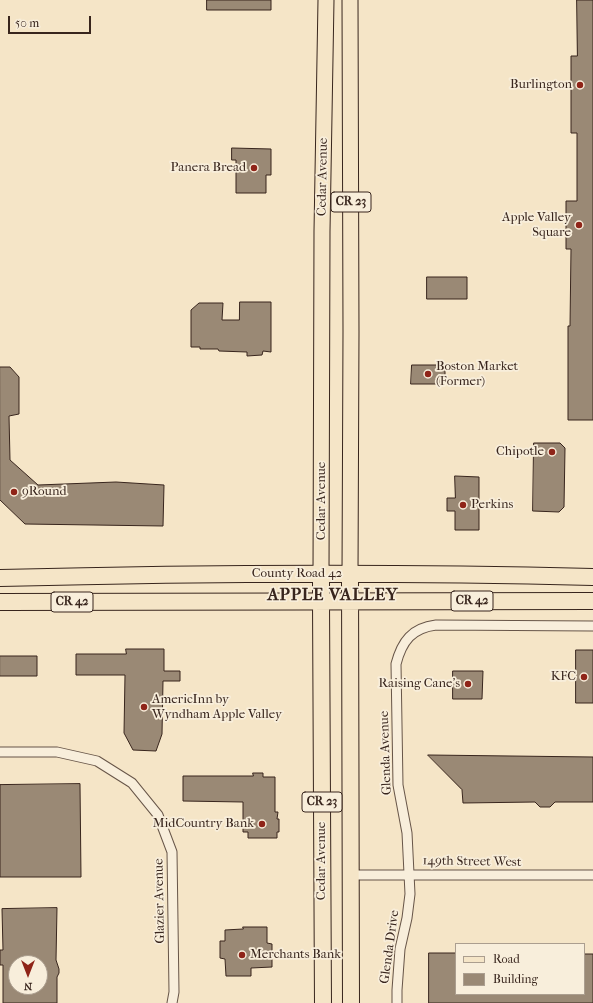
<!DOCTYPE html>
<style>
body{margin:0}
#map{position:relative;width:593px;height:1003px;overflow:hidden;background:#f5e5c7;font-family:"IM FELL French Canon",serif}
canvas{display:block}
.legend{position:absolute;left:455px;top:943px;width:130px;height:52px;box-sizing:border-box;background:#f8eedb;border:1px solid #ab9e8f;margin:0;padding:5px 7px;list-style:none;font-size:12px;color:#38251d}
.legend li{display:flex;align-items:center;gap:8px;height:20px}
.legend b{width:20px;border:1px solid #ab9e8f}
.north{position:absolute;left:8px;top:955px;width:40px;height:40px;box-sizing:border-box;background:#f8eedb;border:1px solid #ab9e8f;border-radius:50%;rotate:180deg;font-size:11px;font-weight:700;line-height:16px;text-align:center;color:#38251d}
.north::after{content:'';display:block;margin:auto;width:14px;height:18px;background:#8f2418;clip-path:polygon(50% 0,100% 100%,50% 72%,0 100%)}
.scale{position:absolute;left:8px;top:16px;width:83px;height:18px;box-sizing:border-box;border:2px solid #38251d;border-top:0;padding-left:5px;font-size:12px;line-height:14px;white-space:nowrap;color:#38251d;-webkit-text-stroke:3px #f8eedb;paint-order:stroke}
</style>
<div id="map">
<canvas width="593" height="1003"></canvas>
<ul class="legend">
<li><b style="height:5px;background:#f5e5c7"></b>Road</li>
<li><b style="height:11px;background:#9a8975"></b>Building</li>
</ul>
<div class="north">N</div>
<div class="scale">50 m</div>
</div>
<script>
const c = document.querySelector('canvas').getContext('2d');
c.lineJoin = 'round';
function fill(path, color) {
  c.fillStyle = color;
  c.fill(path, 'evenodd');
}
function trace(path, color, width, dash) {
  c.strokeStyle = color;
  c.lineWidth = width;
  c.lineCap = dash ? 'butt' : 'round';
  c.setLineDash(dash || []);
  c.stroke(path);
}
function drawText(font, color, halo, rows, align = 'center') {
  c.font = font + ' "IM FELL French Canon",serif';
  c.lineWidth = 3.5;
  c.setLineDash([]);
  c.textBaseline = 'middle';
  c.strokeStyle = halo;
  c.fillStyle = color;
  for (const [text, x, y, turn = 0] of rows) {
    c.save();
    c.translate(x, y);
    c.rotate((+turn || 0) * Math.PI / 180);
    c.textAlign = isNaN(turn) ? turn : align;
    if (halo) c.strokeText(text, 0, 0);
    c.fillText(text, 0, 0);
    c.restore();
  }
}
const building = new Path2D(`
 M207 0H271V10H207Z
 M577 0H593V420H568V326H570L571 249H566V201H577V133H571V56H577Z
 M232 148 271 149V175H266V193H236V160H232Z
 M427 277H467V299H427Z
 M240 302H271V352L263 351 262 355 247 356V352L219 351 218 349H200V347H191V310L199 303H223L222 320H239Z
 M412 365H445V384H411Z
 M0 367H10L19 377V414L9 416 10 460 38 485 116 482 164 485 163 526 25 524 0 500Z
 M534 443H560L565 448 564 507 559 512 533 511Z
 M455 476 479 477V530H455V511H447V498H455Z
 M126 649H164V671H180V681H163L162 734 156 751 133 750 124 733 125 675H76V654H126Z
 M576 650H593V703H576Z
 M0 656H37V676H0Z
 M453 671H483L482 699H453Z
 M428 755 593 757V802H555L550 807H540L535 802 463 803 462 790Z
 M253 773H263V777H275V812H278L277 819H279V832H277V838H248V832H243V802L183 801V776H253Z
 M80 784 81 877H0V785Z
 M57 908 56 960 59 969V973L57 977V1003H3V965H0V950H3L2 909ZM16 963H40V987H16Z
 M243 927H267V943L272 944V967L251 968V976H226L225 959 220 958V941H225V930L243 929Z
 M429 953H456V994H584V954H593V1003H429Z`);
const minor = new Path2D(`
 M0 752H57L97 761 132 783 158 815 172 852 174 992 172 1003
 M351 875H593
 M397 1003V990L400 949 407 918 410 894 407 833 398 785 396 664C402 641 412 628 436 625L593 626`);
const primary = new Path2D(`
 M350 0 351 331 350 574
 M321 574 322 231 326 0`);
const trunk = new Path2D(`
 M321 574V601L323 1003
 M350 574 351 1003
 M0 578C198 573 395 572 593 577
 M0 602 593 601`);
const markers = [
 [580,85,4,"#8f2418"],
 [254,168,4,"#8f2418"],
 [579,225,4,"#8f2418"],
 [428,374,4,"#8f2418"],
 [552,452,4,"#8f2418"],
 [14,492,4,"#8f2418"],
 [463,505,4,"#8f2418"],
 [584,677,4,"#8f2418"],
 [468,684,4,"#8f2418"],
 [144,707,4,"#8f2418"],
 [262,824,4,"#8f2418"],
 [242,955,4,"#8f2418"]
];
const shields = [
 [351,202,40],
 [472,601,42],
 [72,602,42],
 [322,802,40]
];
const shieldNames = [
 ["CR 23",351,202],
 ["CR 42",472,601],
 ["CR 42",72,602],
 ["CR 23",322,802]
];
const poiNames = [
 ["Burlington",572,85],
 ["Panera Bread",246,168],
 ["Apple Valley",571,218],
 ["Square",571,233],
 ["Boston Market",436,367,"left"],
 ["(Former)",436,382,"left"],
 ["Chipotle",544,452],
 ["9Round",22,492,"left"],
 ["Perkins",471,505,"left"],
 ["KFC",576,677],
 ["Raising Cane's",460,684],
 ["AmericInn by",152,700,"left"],
 ["Wyndham Apple Valley",152,715,"left"],
 ["MidCountry Bank",254,824],
 ["Merchants Bank",250,955,"left"]
];
const streetNames = [
 ["Cedar Avenue",323,177,-89],
 ["Cedar Avenue",322,501,-90],
 ["County Road 42",297,574],
 ["Glenda Avenue",386,753,-92],
 ["Cedar Avenue",322,861,-90],
 ["149th Street West",472,862,1],
 ["Glazier Avenue",160,901,-91],
 ["Glenda Drive",390,947,-82]
];
const districtNames = [
 ["APPLE VALLEY",333,596]
];
fill(building, '#9a8975');
trace(building, '#38251d', 1);
trace(minor, '#675548', 11);
trace(primary, '#38251d', 17);
trace(trunk, '#38251d', 18);
trace(minor, '#f8eedb', 9);
trace(primary, '#f5e5c7', 15);
trace(trunk, '#f5e5c7', 16);
for (const [x, y, r, color] of markers) {
  const dot = new Path2D();
  dot.arc(x, y, r, 0, 2 * Math.PI);
  c.fillStyle = color;
  c.fill(dot);
  trace(dot, '#f8eedb', 1.5);
}
for (const [x, y, w] of shields) {
  const box = new Path2D();
  box.roundRect(x - w / 2, y - 10, w, 20, 3);
  c.fillStyle = '#f8eedb';
  c.fill(box);
  trace(box, '#38251d', 1);
}
drawText('bold 12px', '#38251d', null, shieldNames);
drawText('13px', '#38251d', '#f8eedb', poiNames, 'right');
drawText('13px', '#38251d', '#f8eedb', streetNames);
c.letterSpacing = '1px';
drawText('bold 17px', '#38251d', '#f8eedb', districtNames);
c.letterSpacing = '0px';
</script>
